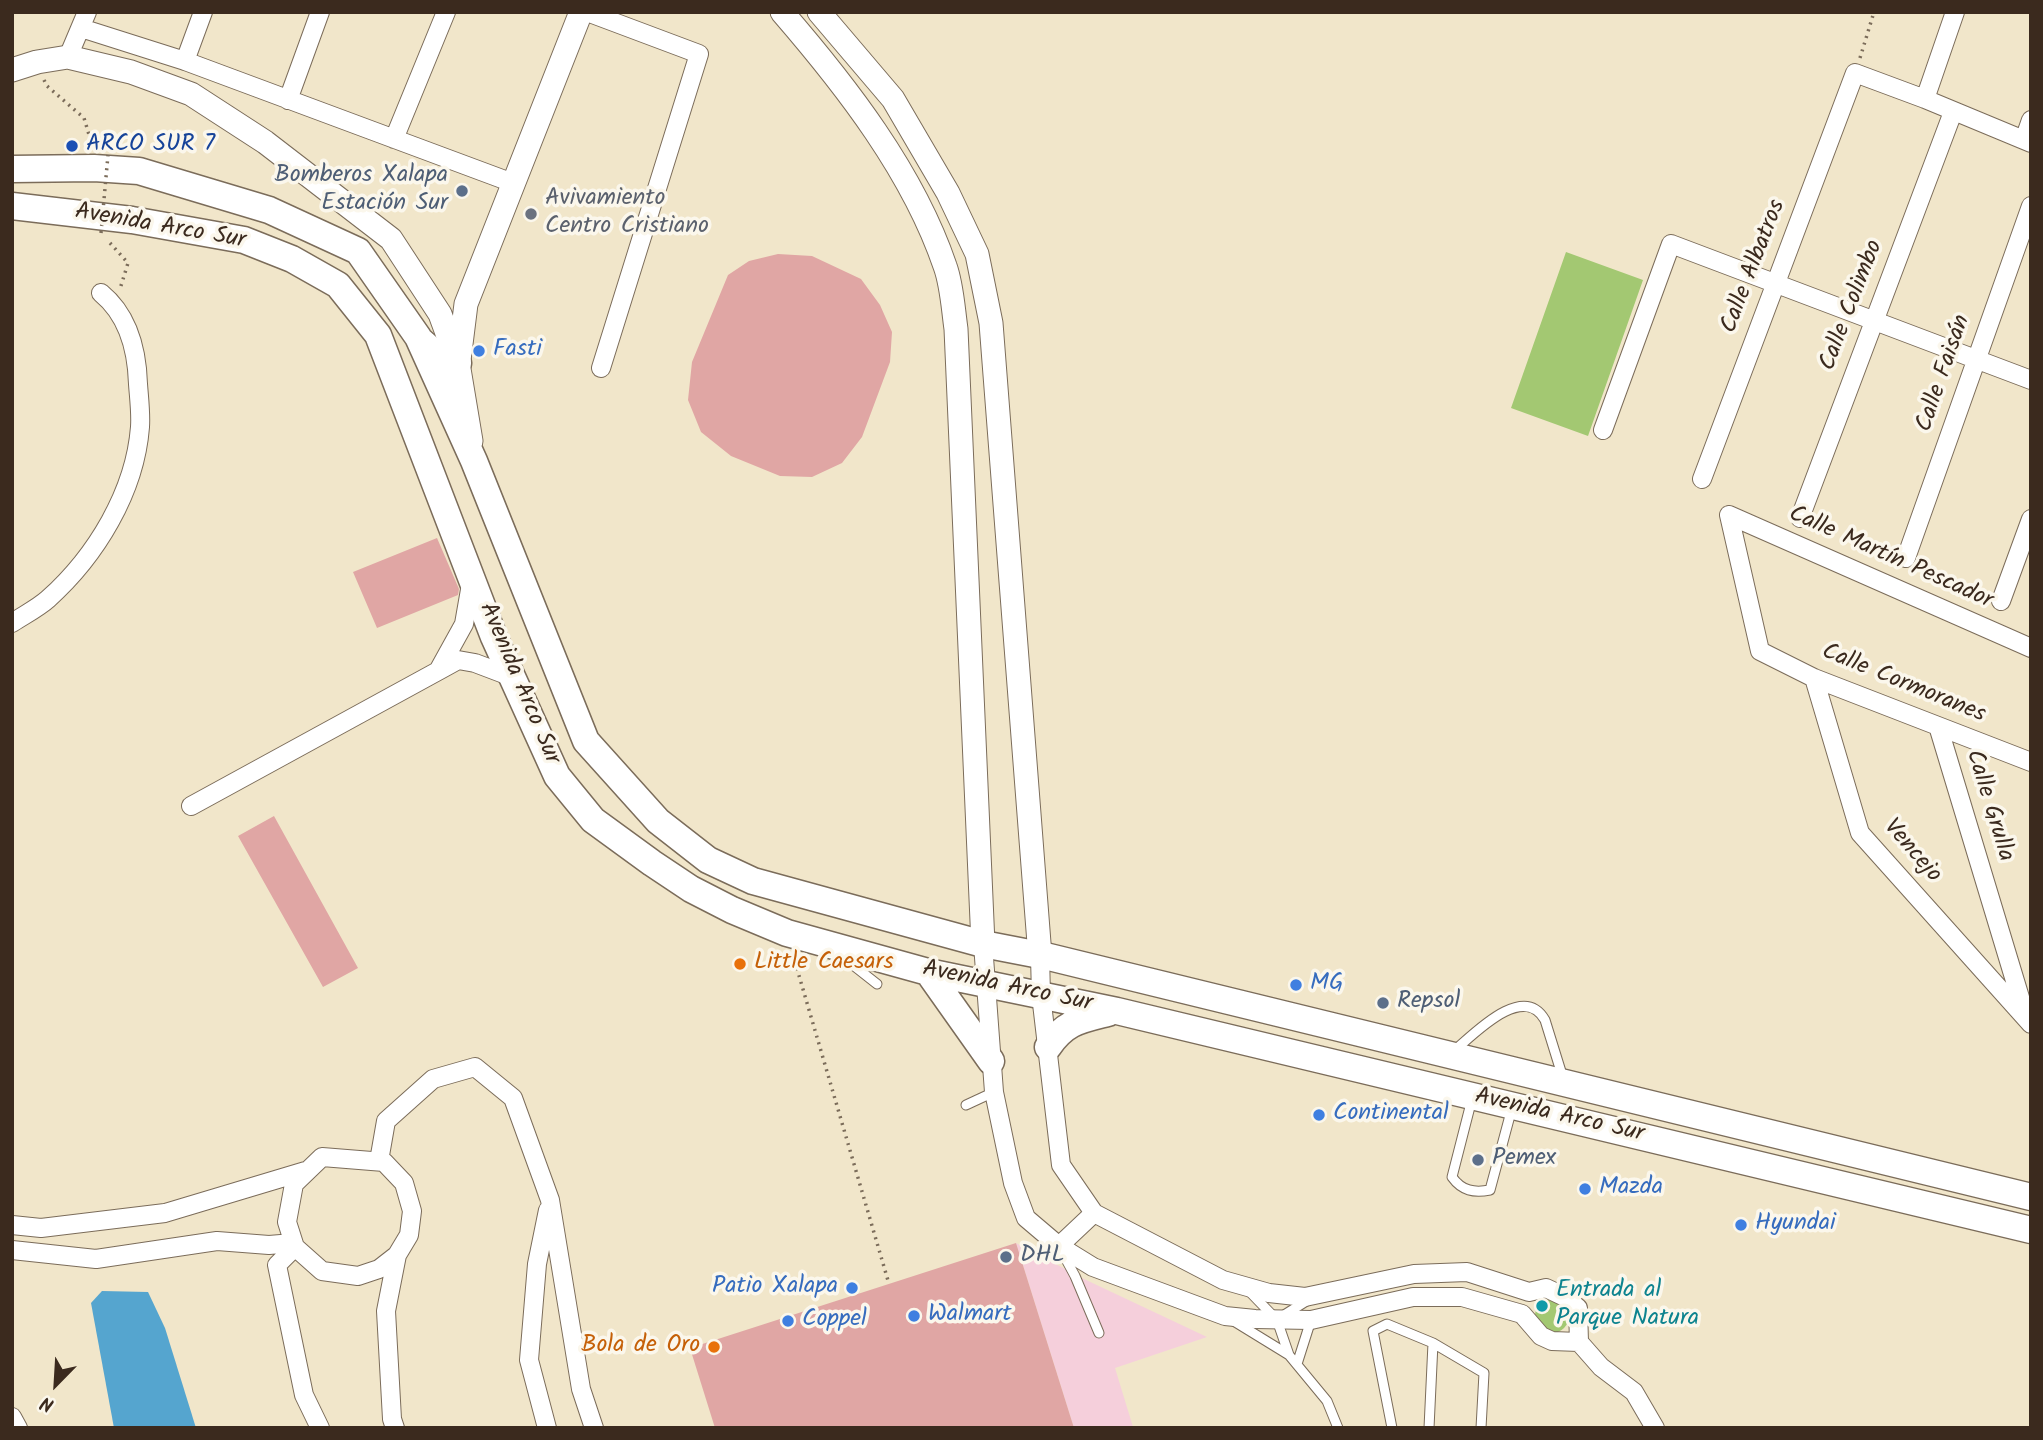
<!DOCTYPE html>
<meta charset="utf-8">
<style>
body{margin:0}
#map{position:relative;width:2043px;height:1440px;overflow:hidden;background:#f1e6ca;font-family:Kalam,sans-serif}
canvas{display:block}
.frame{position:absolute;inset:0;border:14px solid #3b2a1e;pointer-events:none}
.north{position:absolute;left:21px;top:1349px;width:70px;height:70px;-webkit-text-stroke:5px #fbf7ec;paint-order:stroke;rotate:204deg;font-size:19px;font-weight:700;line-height:28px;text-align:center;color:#3b2a1e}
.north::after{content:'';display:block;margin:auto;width:24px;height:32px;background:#3b2a1e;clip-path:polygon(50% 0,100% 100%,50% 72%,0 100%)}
</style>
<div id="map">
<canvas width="2043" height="1440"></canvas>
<div class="frame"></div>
<div class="north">N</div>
</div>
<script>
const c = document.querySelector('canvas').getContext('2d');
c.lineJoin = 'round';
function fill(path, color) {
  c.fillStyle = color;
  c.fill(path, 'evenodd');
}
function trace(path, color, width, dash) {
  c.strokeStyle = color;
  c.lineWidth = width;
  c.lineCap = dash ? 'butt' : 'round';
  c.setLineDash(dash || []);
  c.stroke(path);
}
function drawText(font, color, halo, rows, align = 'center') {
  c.font = font + ' Kalam,sans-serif';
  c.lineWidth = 7;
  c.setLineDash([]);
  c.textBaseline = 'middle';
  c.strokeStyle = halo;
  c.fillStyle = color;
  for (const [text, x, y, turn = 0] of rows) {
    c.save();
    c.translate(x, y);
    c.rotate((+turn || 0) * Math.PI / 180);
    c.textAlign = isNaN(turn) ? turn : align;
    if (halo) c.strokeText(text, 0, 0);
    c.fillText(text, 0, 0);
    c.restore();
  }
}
const built = new Path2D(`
 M1016 1243 1084 1279 1207 1337 1115 1368 1133 1427 1074 1428Z`);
const green = new Path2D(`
 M1566 252 1643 280 1588 436 1511 408Z
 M1535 1316a17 17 0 1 1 34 0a17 17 0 1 1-34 0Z`);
const water = new Path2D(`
 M102 1291 148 1292 165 1328 196 1428H114L91 1303Z`);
const building = new Path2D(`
 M778 254 812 256 861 279 880 305 892 332 890 362 862 437 842 463 812 477 780 476 731 456 701 432 688 400 692 362 728 275 749 261Z
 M437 538 459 589 458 595 377 628 353 572Z
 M274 816 358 968 323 987 238 836Z
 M1016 1243 1074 1428H715L690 1348Z`);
const path = new Path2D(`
 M1860 58 1874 12
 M44 80 47 86 84 118 93 148
 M110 243 128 263 120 289
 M793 955 889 1284`);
const service = new Path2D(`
 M844 958 877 984
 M1454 1051C1474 1034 1523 982 1545 1020L1563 1078
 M1472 1099 1452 1177C1462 1191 1474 1193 1490 1190L1512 1108
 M966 1105 994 1092
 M1062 1252 1075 1276 1099 1333
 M1249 1291 1277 1320 1289 1355 1327 1401 1338 1428
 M1281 1317 1308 1300
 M1232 1320 1289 1355
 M1297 1364 1311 1320
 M1392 1428 1373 1331 1387 1324 1433 1343 1484 1373 1481 1428
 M1429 1428 1433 1343`);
const minor = new Path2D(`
 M587 12 699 54 601 368
 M81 28 185 61 513 183
 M68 57 87 12
 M185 61 203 12
 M1925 99 1955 12
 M288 100 320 12
 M394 139 446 12
 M2024 140 2031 120
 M1603 430 1671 244 2031 380
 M1702 479 1855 73 1925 99 2031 143
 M1729 515 1760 651 1814 678 2031 762
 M1729 515 2031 648
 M1800 518 1953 112
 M1906 558 2031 206
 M471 584 464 624 438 671 458 660 475 663 512 677
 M2001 601 2031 519
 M12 623C24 615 38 608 48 599 96 556 135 492 140 427 141 413 139 398 138 384 137 350 129 316 101 293
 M1814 678 1860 833 2031 1024
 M1938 726 2025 1014
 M191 806 438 671
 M983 944 994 1092 1013 1183 1026 1218 1059 1246 1093 1267 1225 1316 1255 1319 1311 1320 1413 1297H1462L1522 1314 1541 1336 1552 1341 1579 1342
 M1040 956 1041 995 1061 1165 1094 1213 1223 1280 1269 1293 1305 1297 1414 1274 1467 1272 1529 1292 1546 1288 1565 1297 1578 1308 1579 1342
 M379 1161 386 1121 433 1079 475 1067 513 1098 550 1200 581 1389 594 1428
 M12 1225 41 1228 165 1213 305 1171
 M1059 1246 1094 1213
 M295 1247 277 1265 304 1395 320 1428
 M12 1250 96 1259 217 1241 269 1245 293 1243
 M1579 1342 1601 1367 1634 1392 1655 1428
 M12 1417 18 1428
 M395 1428 392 1419 386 1311 397 1255 409 1235 412 1211 404 1183 384 1162 322 1157 294 1184 287 1222 295 1247 322 1271 358 1276 379 1269 397 1255
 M547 1428 529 1360 537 1264 548 1210`);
const tertiary = new Path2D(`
 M782 12C846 86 913 172 945 266 952 285 953 308 956 329L983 944
 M819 12 893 99 948 193 977 254 991 323 1040 956
 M12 70 37 62 68 57 131 72 191 94 265 142 391 239 440 314 458 363 471 441
 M459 360 466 304 581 12`);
const secondary = new Path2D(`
 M12 169 94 168 139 171 269 210 358 251 418 337 474 461 586 741 658 821 708 860 753 881 983 944 1045 956 2031 1197
 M12 206 132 220 244 240 292 259 338 285 378 335 494 637 557 776 593 820 652 863 691 889 732 910 787 933 928 972 1117 1011 2031 1230
 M421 341 440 358 458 363
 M928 972 991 1061
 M1048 1047C1065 1022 1080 1020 1108 1013`);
const pathBridge = new Path2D(`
 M101 233 108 155`);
const markers = [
 [72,146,7,"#1a4fb4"],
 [462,191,7,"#5c6f8a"],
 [531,214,7,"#6b7280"],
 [479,351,7,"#3f7fe0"],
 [740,964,7,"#e8710a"],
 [1296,985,7,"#3f7fe0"],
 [1383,1003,7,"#5c6f8a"],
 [1319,1115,7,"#3f7fe0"],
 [1478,1160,7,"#5c6f8a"],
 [1585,1189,7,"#3f7fe0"],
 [1741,1225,7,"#3f7fe0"],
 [1006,1257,7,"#5c6f8a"],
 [852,1288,7,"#3f7fe0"],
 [1542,1306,7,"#0f9aa8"],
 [914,1316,7,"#3f7fe0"],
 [788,1321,7,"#3f7fe0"],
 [714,1347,7,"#e8710a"]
];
const transitNames = [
 ["ARCO SUR 7",86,146]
];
const serviceNames = [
 ["Bomberos Xalapa",448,177,"right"],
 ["Estación Sur",448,205,"right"],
 ["Repsol",1397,1003],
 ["Pemex",1492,1160],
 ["DHL",1020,1257]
];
const worshipNames = [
 ["Avivamiento",545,200],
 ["Centro Cristiano",545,228]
];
const streetNames = [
 ["Avenida Arco Sur",160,228,10],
 ["Calle Albatros",1755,267,-69],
 ["Calle Colimbo",1853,306,-69],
 ["Calle Faisán",1945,374,-71],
 ["Calle Martín Pescador",1890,559,24],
 ["Avenida Arco Sur",518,684,67],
 ["Calle Cormoranes",1903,685,22],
 ["Calle Grulla",1988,806,73],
 ["Vencejo",1911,852,49],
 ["Avenida Arco Sur",1007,988,12],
 ["Avenida Arco Sur",1559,1117,13]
];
const shopNames = [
 ["Fasti",493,351],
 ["MG",1310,985],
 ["Continental",1333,1115],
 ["Mazda",1599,1189],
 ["Hyundai",1755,1225],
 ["Patio Xalapa",838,1288,"right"],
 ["Walmart",928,1316],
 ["Coppel",802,1321]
];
const foodNames = [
 ["Little Caesars",754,964],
 ["Bola de Oro",700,1347,"right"]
];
const cultureNames = [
 ["Entrada al",1556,1292],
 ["Parque Natura",1556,1320]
];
fill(built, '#f5cfdb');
fill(green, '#a3c872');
fill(water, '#55a5cf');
fill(building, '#e0a6a4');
trace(service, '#7b6c5a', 11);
trace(minor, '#7b6c5a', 20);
trace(tertiary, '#7b6c5a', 25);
trace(secondary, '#7b6c5a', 29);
trace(path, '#7b6c5a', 3.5, [2, 5]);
trace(service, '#fff', 9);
trace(minor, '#fff', 18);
trace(tertiary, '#fff', 23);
trace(secondary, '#fff', 26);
trace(pathBridge, '#7b6c5a', 3.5, [2, 5]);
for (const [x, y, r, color] of markers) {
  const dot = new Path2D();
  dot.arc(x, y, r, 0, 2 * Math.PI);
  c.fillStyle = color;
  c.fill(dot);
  trace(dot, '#fbf7ec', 2.5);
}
drawText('24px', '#164399', '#fbf7ec', transitNames, 'left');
drawText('24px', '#4e5e75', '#fbf7ec', serviceNames, 'left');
drawText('24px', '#5b616d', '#fbf7ec', worshipNames, 'left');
drawText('24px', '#3b2a1e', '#fbf7ec', streetNames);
drawText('24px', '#366cbe', '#fbf7ec', shopNames, 'left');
drawText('24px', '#c56008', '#fbf7ec', foodNames, 'left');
drawText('24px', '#0d838f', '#fbf7ec', cultureNames, 'left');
</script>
